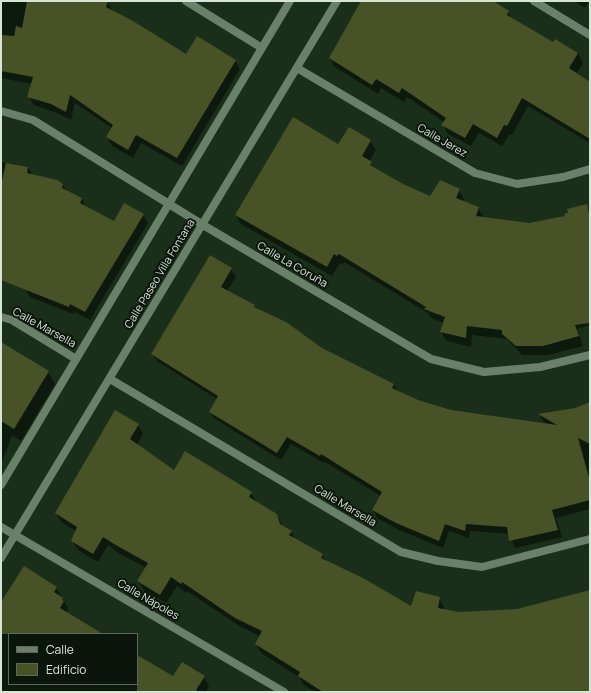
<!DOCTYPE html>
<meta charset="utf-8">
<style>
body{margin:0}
#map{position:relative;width:591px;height:693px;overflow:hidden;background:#1a2f1a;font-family:Manrope,sans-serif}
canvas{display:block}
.frame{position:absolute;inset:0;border:2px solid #d7e5d7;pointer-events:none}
.legend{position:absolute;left:8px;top:633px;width:130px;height:52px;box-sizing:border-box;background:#0b150b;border:1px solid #5d685d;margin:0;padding:5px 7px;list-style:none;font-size:12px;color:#d7e5d7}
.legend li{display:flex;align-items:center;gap:8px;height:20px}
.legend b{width:20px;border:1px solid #5d685d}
</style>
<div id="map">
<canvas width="591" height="693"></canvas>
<div class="frame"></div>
<ul class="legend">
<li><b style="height:5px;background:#688168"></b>Calle</li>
<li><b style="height:11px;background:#475327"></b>Edificio</li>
</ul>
</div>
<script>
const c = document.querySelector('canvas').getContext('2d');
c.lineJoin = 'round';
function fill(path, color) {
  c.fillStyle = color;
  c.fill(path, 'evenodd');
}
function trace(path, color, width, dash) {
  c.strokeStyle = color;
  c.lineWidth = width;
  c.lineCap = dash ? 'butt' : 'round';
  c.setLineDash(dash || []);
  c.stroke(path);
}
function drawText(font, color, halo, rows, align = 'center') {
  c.font = font + ' Manrope,sans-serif';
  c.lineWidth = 4;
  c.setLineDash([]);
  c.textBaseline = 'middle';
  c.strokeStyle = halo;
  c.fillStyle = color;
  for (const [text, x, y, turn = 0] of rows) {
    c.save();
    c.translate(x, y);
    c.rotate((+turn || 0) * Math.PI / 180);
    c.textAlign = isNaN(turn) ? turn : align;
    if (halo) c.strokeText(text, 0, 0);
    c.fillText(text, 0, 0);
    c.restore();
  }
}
const shadow = new Path2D(`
 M1 1 107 2 113 11 186 55 235 60 240 69 182 166 141 143 133 158 112 146 107 137 112 128 75 103 71 120 57 113 34 105 29 97 32 84 1 78Z
 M364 1H490L508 12 513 20 554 44 578 53 583 63 576 74 590 83V143L528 106 512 135 510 134 502 146 479 133 471 146 448 134 443 125 444 122 407 97 404 102 381 88 378 94 335 67 330 58Z
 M574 1H589L585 8Z
 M370 141 376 150 369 162 374 168 403 185 430 197 459 190 464 199 463 202 478 208 484 218 529 224 566 217 587 206 590 210V325L577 329 583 346 548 355H522L507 339 472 335 471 347 447 341 441 332 444 323 431 318 428 313 344 262 343 265 340 263 332 276 241 224 236 215 339 145Z
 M1 162 28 167 33 176 63 185 67 192 82 199 86 207 114 222 143 215 148 223 90 320 75 312 73 314 30 297 25 289 1 277Z
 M231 269 236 277 227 291 254 306 256 309 322 349 394 385 398 391 417 401 451 411 549 425 544 422 540 415 590 405V509L556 518 562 537 515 548 509 534 470 531 469 538 449 531 443 548 401 531 377 518 373 510 381 496 325 462 324 463 291 444 281 460 215 419 210 412 217 399 157 361 152 354Z
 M1 345 48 372 55 384 21 441 12 435 1 465Z
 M138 425 143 434 137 445 174 472 185 453 251 493 257 503 277 514 283 527 291 532 295 539 322 555 326 562 412 608 439 598 444 607V610L459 613 517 610 590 590V692H315L304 685 299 677 261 653 256 644 260 636 241 627 187 591 186 593 177 586 166 603 144 590 138 581 147 568 120 554 108 545 98 562 78 550 72 541 76 531 62 523 56 513Z
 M56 588 68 608 67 614 101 634H9V684H137V660L172 681 204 677 209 686 206 692H1V604Z`);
const building = new Path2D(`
 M27 1H108L106 7 133 21 186 54 197 36 236 60 177 158 136 135 128 150 106 137 113 125 70 95 66 112 51 104 27 97 33 77 1 71V35L14 36 16 26 22 28Z
 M361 1H493L509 11 507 15 553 42 555 39 578 53 569 68 590 82V139L522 98 507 126 504 125 497 138 473 124 465 138 441 125 446 118 402 88 399 93 376 79 372 85 329 58Z
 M293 117 338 144 349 127 371 140 362 156 372 162 370 165 403 184 430 196 440 180 460 189 456 198 479 207 476 216 529 223 565 216 564 214 568 213 567 209 587 204 590 218V323L575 325 579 336 543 346H516L502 334V330L467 326 466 338 440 332 445 317 424 309 426 307 339 254 337 256 334 254 327 267 235 215Z
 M6 163 28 167 27 173 57 180 63 184 62 188 82 198 80 203 114 221 124 203 144 214 85 312 70 304 69 307 1 280V185Z
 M210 255 232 268 221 287 255 305 254 307 286 322 322 348 394 384 392 388 418 400 451 410 557 425 538 414 575 408 590 402V444L578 438 590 481V500L552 510 558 530 509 541 507 527 466 524 465 531 445 524 439 541 396 523 372 510 382 492 321 454 320 456 287 437 277 453 209 412 218 396 151 354Z
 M1 342 49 371 14 429 1 421Z
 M115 410 139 424 130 439 174 470 185 451 252 492 249 497 277 514 280 524 292 531 289 535 323 554 321 558 363 578 411 606 416 591 440 597 438 608 459 612 517 609 590 590V692H323L298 676 300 672 255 644 262 631 235 618 182 582 181 584 171 577 160 595 137 581 148 563 114 544 103 537 93 554 71 541 77 527 55 513Z
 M24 566 57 587 54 592 63 598 62 600 64 601 60 608 103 634H1V602Z
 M137 655 173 676 182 662 205 676 196 690 199 692H137Z`);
const minor = new Path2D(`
 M186 1 262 48
 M534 1 590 35
 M297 68 475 173 517 184 563 177 590 169
 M1 317 12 320 76 359
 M110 379 401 552 438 561 482 567 590 539
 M1 527 284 692`);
const tertiary = new Path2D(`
 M1 111 33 120 203 225 431 359 484 372 540 367 590 355
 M1 485 290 1
 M1 558 337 1`);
const streetNames = [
 ["Calle Jerez",442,141,30],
 ["Calle La Coruña",292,265,30],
 ["Calle Paseo Villa Fontana",160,274,-59],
 ["Calle Marsella",44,328,29],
 ["Calle Marsella",345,506,31],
 ["Calle Nápoles",148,600,30]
];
fill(shadow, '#0007');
fill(building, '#475327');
trace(minor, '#688168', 8);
trace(tertiary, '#688168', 8);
drawText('11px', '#d7e5d7', '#0b150b', streetNames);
</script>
